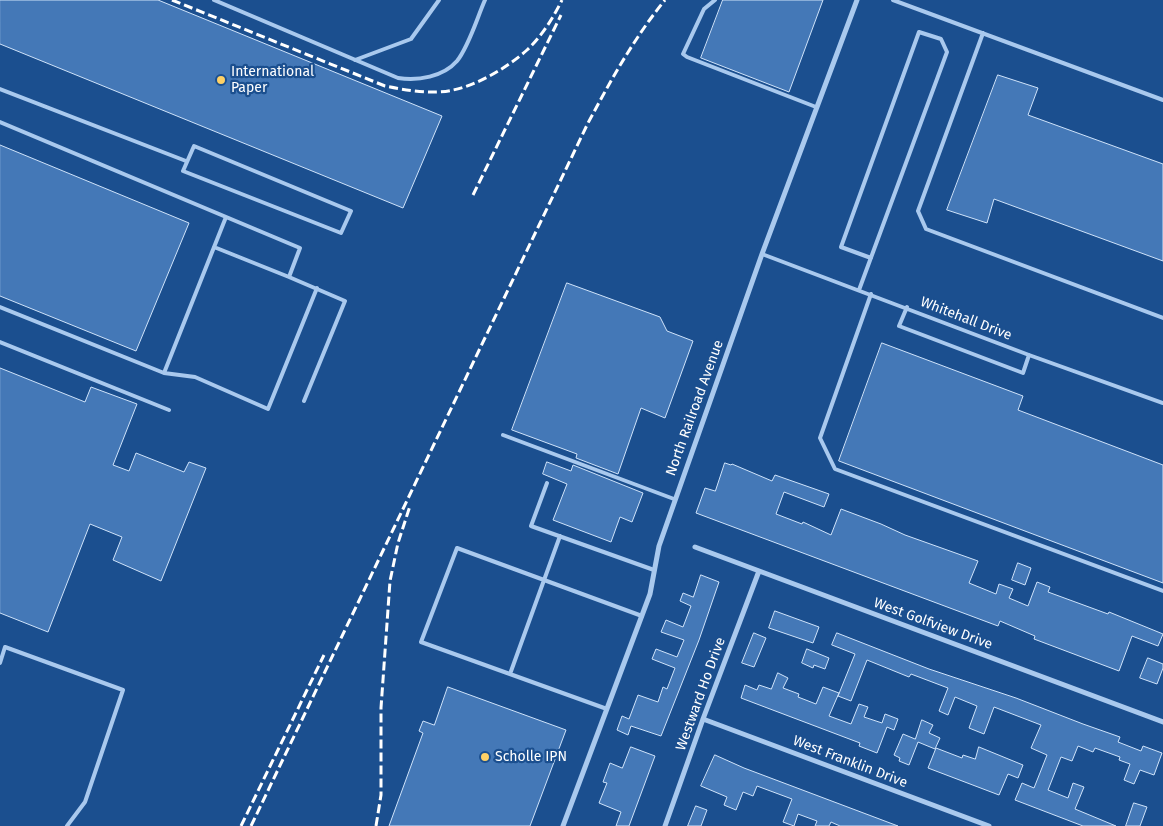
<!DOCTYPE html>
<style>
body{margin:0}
canvas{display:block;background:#1b4f8f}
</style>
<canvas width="1163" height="826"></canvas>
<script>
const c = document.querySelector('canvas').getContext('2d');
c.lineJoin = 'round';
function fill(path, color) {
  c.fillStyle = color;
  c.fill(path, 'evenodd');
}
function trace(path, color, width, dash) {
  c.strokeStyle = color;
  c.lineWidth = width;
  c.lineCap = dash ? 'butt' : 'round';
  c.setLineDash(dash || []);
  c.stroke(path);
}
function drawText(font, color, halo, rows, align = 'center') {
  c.font = font + ' "Fira Sans",sans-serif';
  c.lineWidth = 4.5;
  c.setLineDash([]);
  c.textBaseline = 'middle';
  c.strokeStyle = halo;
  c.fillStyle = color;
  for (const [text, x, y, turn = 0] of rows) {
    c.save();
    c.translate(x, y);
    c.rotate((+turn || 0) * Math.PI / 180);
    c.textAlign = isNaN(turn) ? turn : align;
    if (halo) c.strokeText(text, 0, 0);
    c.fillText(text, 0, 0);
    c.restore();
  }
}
const building = new Path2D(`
 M0 0H158L442 116 403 208 0 44Z
 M723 0H823L789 92 701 58Z
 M998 75 1038 88 1028 115 1163 164V261L994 199 987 223 947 210Z
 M0 145 189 223 136 351 0 296Z
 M567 283 660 317 667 331 693 341 665 418 641 408 618 474 576 458 577 454 512 430Z
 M882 343 1023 396 1018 410 1163 465V583L839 461Z
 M0 368 85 402 91 387 137 404 113 465 129 471 136 453 184 472 189 462 206 468 161 581 113 560 122 537 90 524 48 632 0 613Z
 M547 462 571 471 573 465 643 493 632 522 620 517 611 542 553 520 567 484 543 474Z
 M725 463 731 465 732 464 772 481 775 475 829 494 824 507 784 492 776 514 802 524 803 522 831 535 841 509 881 524 905 535 978 561 969 583 996 594 999 584 1013 589 1009 598 1028 606 1037 582 1050 587 1048 592 1108 614 1109 612 1163 634 1158 646 1132 636 1119 671 1034 639 1035 636 1000 621 998 626 696 513 705 488 715 491Z
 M1018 563 1031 568 1025 585 1012 580Z
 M701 575 719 582 699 640 661 736 631 726 628 735 617 730 622 716 629 719 638 695 658 702 663 687 667 689 675 668 652 659 656 649 677 657 684 640 661 632 666 620 683 627 691 606 680 601 683 593 693 597Z
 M775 611 819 627 813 643 769 628Z
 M754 633 766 638 754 667 742 663Z
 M837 633 929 669 1016 698 1083 724 1120 737 1118 742 1141 751 1143 746 1162 753 1154 775 1140 770 1134 784 1124 780 1130 764 1119 760 1120 757 1095 748 1093 752 1078 746 1072 761 1061 757 1048 790 1068 798 1073 783 1084 787 1075 809 1116 826H1083L1015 800 1022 783 1034 788 1047 755 1031 748 1041 725 994 707 984 734 969 728 977 706 955 697 948 715 939 711 948 688 911 674 909 677 867 660 851 701 838 696 855 654 832 645Z
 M807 649 829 658 825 669 814 665 813 668 802 663Z
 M1148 658 1163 664V668L1157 684 1140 678Z
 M778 673 788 678 783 688 799 694 798 697 816 704 823 687 839 693 829 716 851 724 859 704 868 707 864 717 882 723 885 714 898 719 894 730 887 727 877 753 859 746 860 743 741 698 745 685 757 690 759 685 771 689Z
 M448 687 566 730 530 826H389L423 733 419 731 423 721 434 725Z
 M922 720 933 725 929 733 940 738 935 749 918 742 909 765 899 761 900 758 894 755 903 734 915 739Z
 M631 747 655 756 629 826H616L621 812 599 803 607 783 603 782 610 763 622 768Z
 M979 747 1023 765 1018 778 1008 774 999 795 928 768 936 748 962 758 963 755 975 759Z
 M715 755 744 768 898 826H840L831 822 829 826H815L817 821 798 814 794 826 783 822 792 799 757 786 753 796 743 792 736 810 724 805 727 797 701 786Z
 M1134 803 1147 807 1140 826H1126Z
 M696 806 707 810 701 826H688Z`);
const service = new Path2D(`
 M214 0 398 78C418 81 443 77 457 61 469 46 477 18 485 0
 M715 0 704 9 683 54 687 57 816 107
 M893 0 1163 100
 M983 33 918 211 926 229 1163 318
 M355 60 411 39 439 0
 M0 89 186 161
 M0 122 300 248 289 277 345 301 304 401
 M194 146 351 211 341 233 183 171Z
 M214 247 289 277
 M762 254 1029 355 1163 403
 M859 290 947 52 941 39 919 32 841 247 871 258
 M871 294 820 438 835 469 1163 591
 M0 307 164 373 226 217
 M907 307 899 326 1023 373 1029 355
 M0 342 169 410
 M164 373 195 377 268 409 317 288
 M503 435 674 499
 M547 483 531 526 654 570
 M0 663 5 647 123 690 85 802 67 826
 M510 674 560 536
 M607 709 421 642 457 548 642 616`);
const minor = new Path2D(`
 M695 547 1163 722
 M703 719 989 826
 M563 826 650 594 659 546 762 254 857 0
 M665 826 703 719 759 571`);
const rail = new Path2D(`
 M172 0 385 86C404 90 434 95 453 90 478 85 508 67 527 50 542 36 553 18 562 0
 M473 195 561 15
 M241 826 324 655
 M251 826 588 123C611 80 634 38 665 0
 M376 826 381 795V708L390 581 398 543 410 506`);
const markers = [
 [221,80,5,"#ffd166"],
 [485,757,5,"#ffd166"]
];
const poiNames = [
 ["International",231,72],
 ["Paper",231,88],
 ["Scholle IPN",495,757]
];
const streetNames = [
 ["Whitehall Drive",966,319,21],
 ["North Railroad Avenue",695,408,-70],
 ["West Golfview Drive",933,624,20],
 ["Westward Ho Drive",701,694,-70],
 ["West Franklin Drive",850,762,21]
];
fill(building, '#4478b7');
trace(building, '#cfe3fa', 1);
trace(service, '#a9c9ee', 4);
trace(minor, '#a9c9ee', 5);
trace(rail, '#fff', 3, [9, 4]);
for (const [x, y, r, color] of markers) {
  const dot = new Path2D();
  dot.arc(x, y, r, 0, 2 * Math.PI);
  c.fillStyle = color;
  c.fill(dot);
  trace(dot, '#1b4f8f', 2);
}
drawText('14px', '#fff', '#1b4f8f', poiNames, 'left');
drawText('14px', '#fff', '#1b4f8f', streetNames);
</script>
